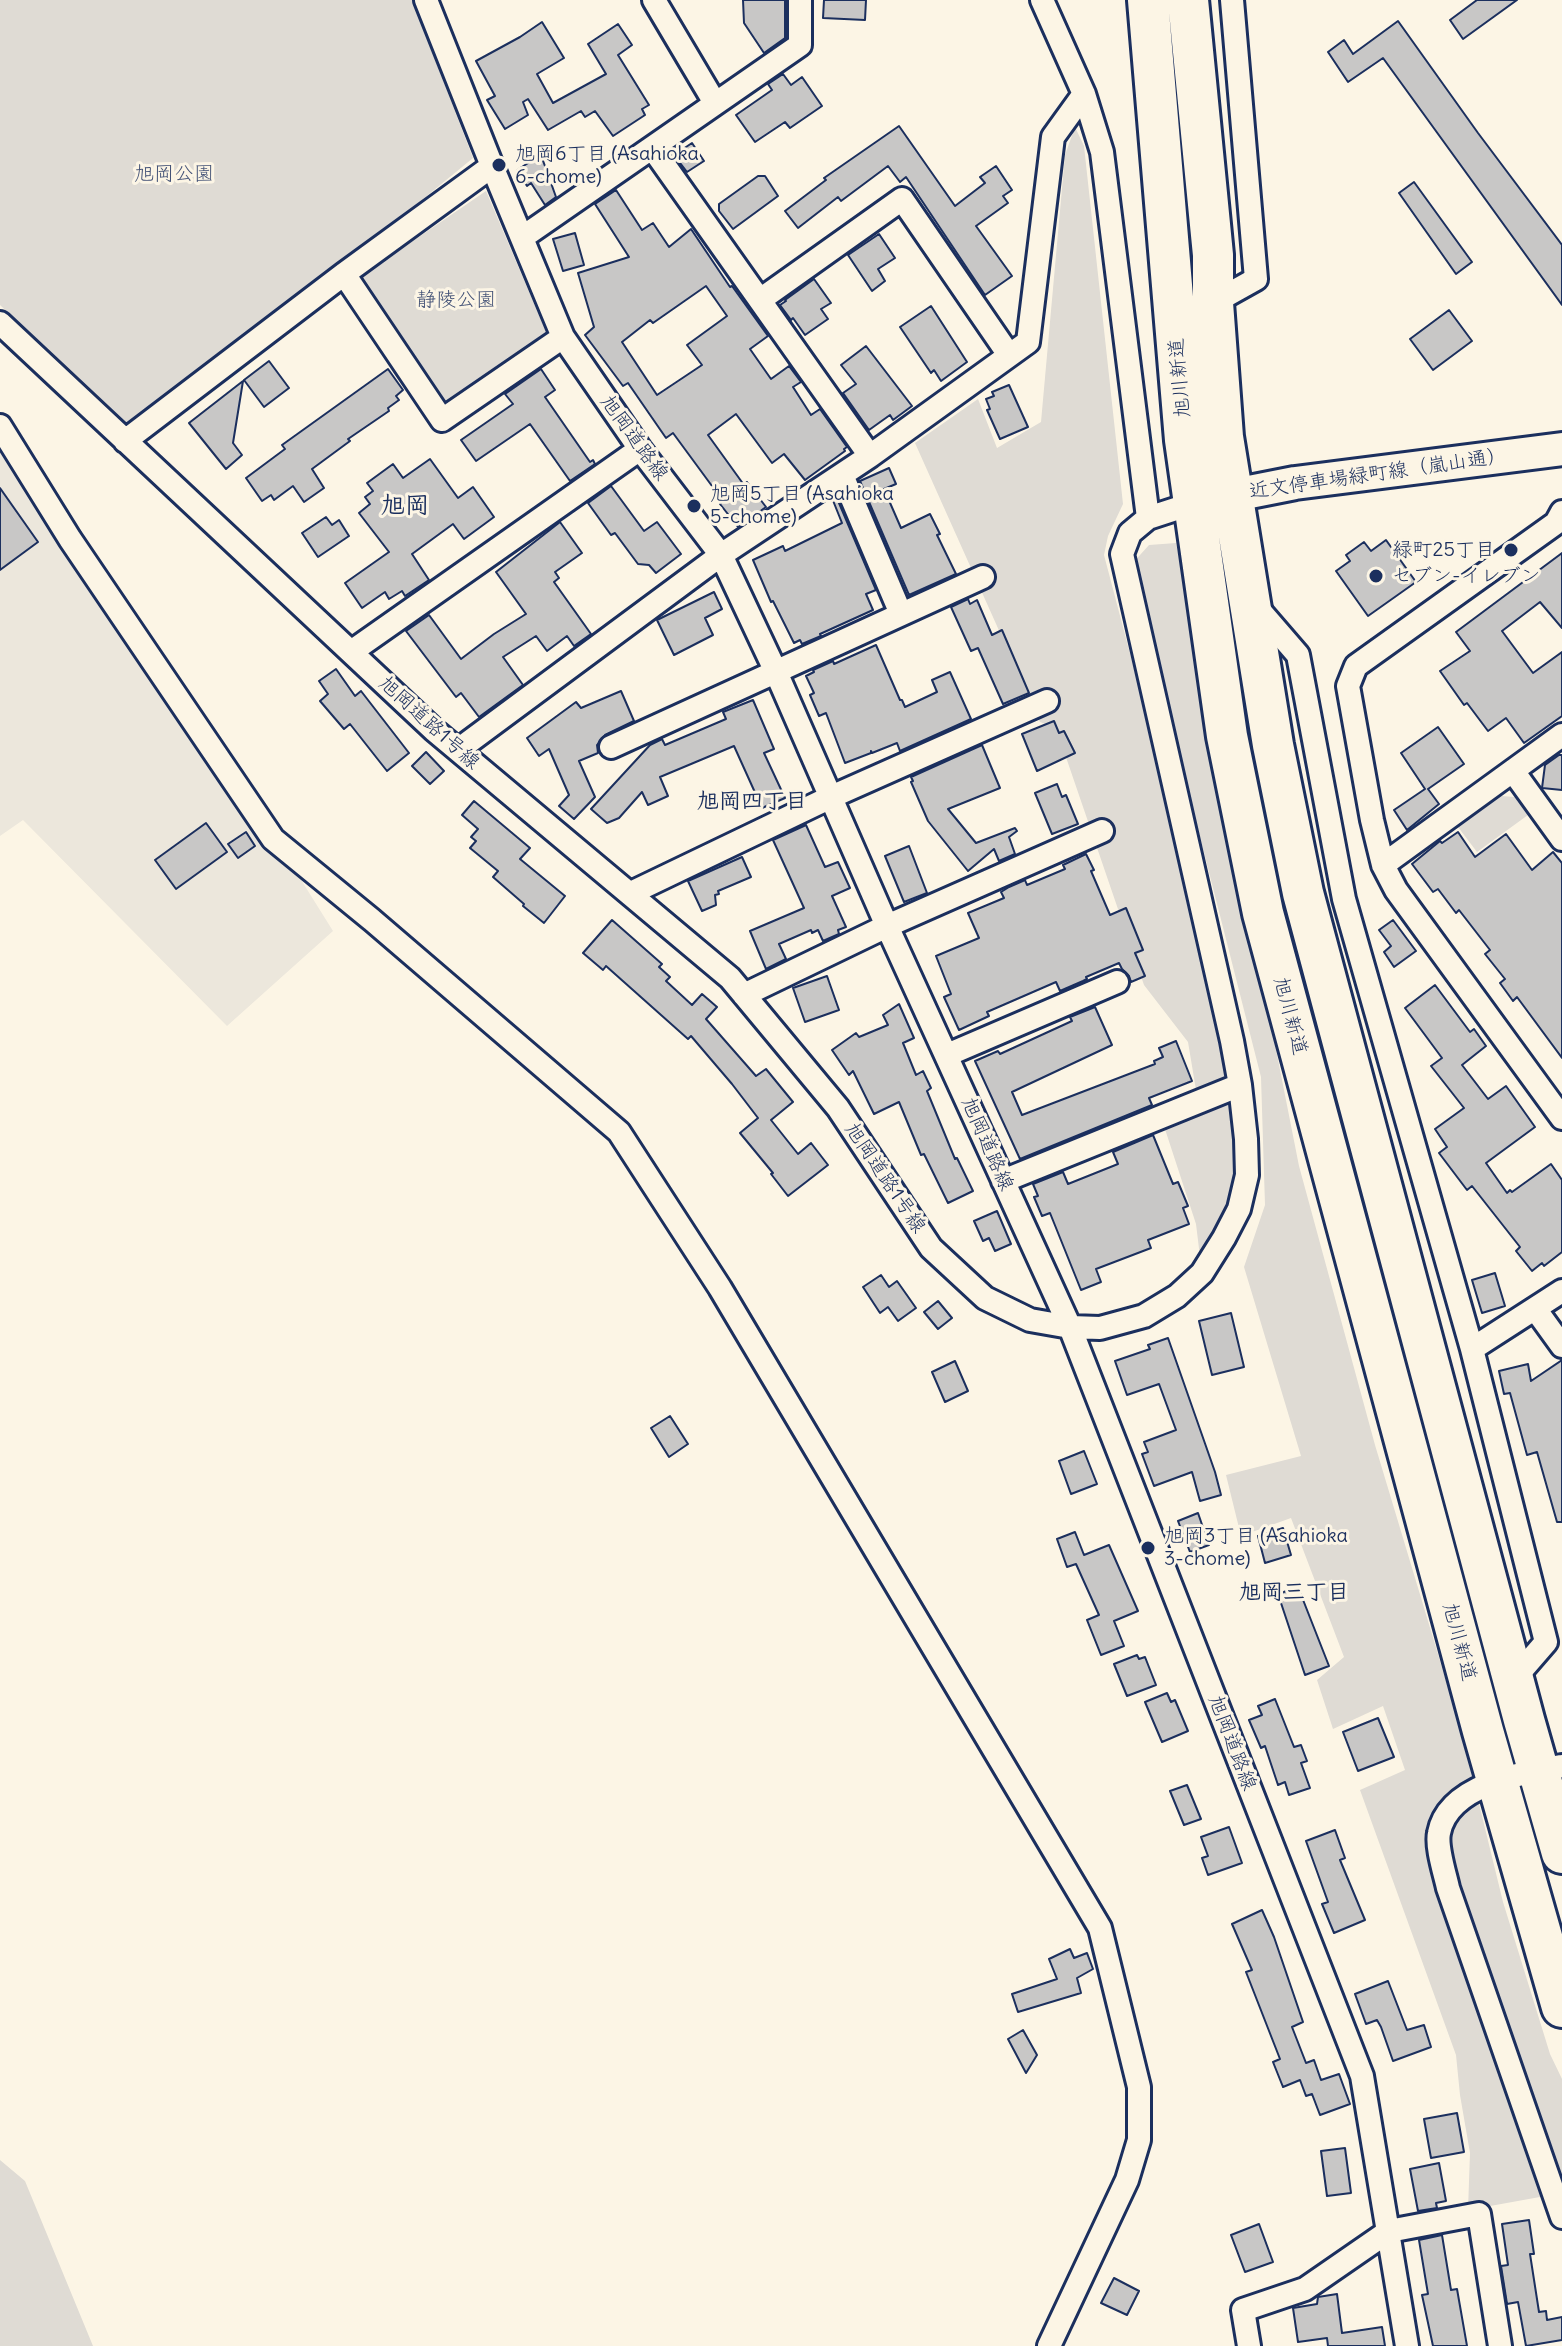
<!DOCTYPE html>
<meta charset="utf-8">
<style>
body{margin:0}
canvas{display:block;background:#fcf5e5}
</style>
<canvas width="1562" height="2346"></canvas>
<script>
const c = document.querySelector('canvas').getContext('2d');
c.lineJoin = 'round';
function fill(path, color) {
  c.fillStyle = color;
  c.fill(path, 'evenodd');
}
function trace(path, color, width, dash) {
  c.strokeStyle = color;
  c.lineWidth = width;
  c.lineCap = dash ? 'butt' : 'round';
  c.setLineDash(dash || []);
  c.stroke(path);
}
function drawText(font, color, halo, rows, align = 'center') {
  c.font = font + ' Delius,"Klee One",sans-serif';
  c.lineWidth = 6;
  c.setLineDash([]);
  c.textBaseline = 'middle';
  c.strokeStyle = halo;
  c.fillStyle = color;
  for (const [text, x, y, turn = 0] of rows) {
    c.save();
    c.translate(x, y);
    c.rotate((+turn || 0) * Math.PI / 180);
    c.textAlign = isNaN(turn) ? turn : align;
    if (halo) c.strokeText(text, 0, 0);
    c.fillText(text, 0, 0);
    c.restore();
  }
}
const built = new Path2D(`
 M0 429 228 763 333 931 227 1026 23 820 0 836Z`);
const green = new Path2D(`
 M0 0H412L473 158 339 268 134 423 131 421 126 425 0 305Z
 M1075 127 1084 146 1123 504 1108 536 1104 555 1232 1041 1247 1175 1202 1273 1196 1224 1163 1123 1199 1108 1188 1042 1144 985 1056 728 1040 722 915 443 978 399 997 448 1041 422 1065 155Z
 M486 191 547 334 445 408 356 280Z
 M1176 543 1299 1166 1375 1445 1462 1734 1503 1902 1550 2054 1562 2079V2193L1468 2210 1470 2153 1460 2095 1456 2055 1360 1790 1405 1770 1383 1706 1333 1729 1317 1680 1344 1657 1291 1518 1241 1536 1226 1475 1301 1456 1244 1267 1265 1205 1261 1077 1131 565 1149 545Z
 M1501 796 1515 797 1528 815 1477 852 1458 827Z
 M0 2160 25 2181 93 2346H0Z`);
const building = new Path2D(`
 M743 0H785V38L764 53 744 23Z
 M824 0H866L865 20 823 18Z
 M1477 0H1517L1463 39 1450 20Z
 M1398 21 1478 133 1562 245V305L1383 58 1348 82 1328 52 1344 40 1353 54Z
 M542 22 564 58 537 74 553 103 606 74 588 44 618 24 632 45 618 55 649 105 642 109 645 115 613 136 595 111 585 117 581 111 548 130 528 99 523 102 528 115 505 129 487 100 495 96 476 61 520 37Z
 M783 74 791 85 802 77 822 106 790 128 785 122 755 142 736 115 772 90 768 84Z
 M899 126 955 206 985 183 980 177 996 166 1012 190 1003 196 1008 203 976 226 1012 276 985 295 906 177 900 182 888 166 841 201 838 197 798 228 785 211 826 180 824 178Z
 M692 143 704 161 687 172 674 155Z
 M541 155 556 197 545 205 531 183 527 186 517 170Z
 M758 176H765L778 196 733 229 719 211V204Z
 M1414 182 1472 262 1456 274 1399 193Z
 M616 190 642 230 653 223 669 247 691 229 730 287 732 286 768 336 750 349 771 379 789 366 801 382 793 387 811 415 820 409 847 447 844 449 845 451 805 480 784 454 772 463 736 414 708 435 744 485 747 482 766 507 738 527 720 504 723 501 673 433 666 438 628 383 623 386 585 335 594 327 578 273 629 257 595 204ZM706 286 727 316 687 345 702 365 657 395 622 342 650 320 653 323Z
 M575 233 584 265 563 271 553 239Z
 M879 234 895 258 878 269 885 281 872 291 848 255Z
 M814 279 831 303 821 309 828 319 805 335 793 318 791 320 780 305 786 301 785 300Z
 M931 306 967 362 941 381 934 370 931 373 900 327Z
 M1449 310 1472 341 1433 370 1410 339Z
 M866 346 912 406 893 420 890 415 869 430 843 393 856 384 841 365Z
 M269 361 289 388 264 407 244 380Z
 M388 369 403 390 396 396 399 400 388 408 389 411 348 439 350 441 312 469 324 488 304 502 293 486 274 500 271 495 262 501 246 478 285 449 282 445Z
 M541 369 555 390 545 397 590 462 593 460 595 464 570 481 530 424 476 461 461 440 513 404 505 394Z
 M243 381 233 443 242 455 226 469 189 423Z
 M1009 385 1028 427 1000 439 987 410 990 409 986 399 994 396 992 392Z
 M430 459 458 498 473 487 494 517 464 539 453 524 412 554 429 580 405 596 402 591 389 599 385 592 362 608 345 583 389 552 359 513 370 504 365 497 373 491 367 483 393 464 403 478Z
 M889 468 896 484 884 489 901 528 930 514 940 534 937 535 956 574 909 595 860 481Z
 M611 486 644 531 657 522 681 554 656 573 649 565 638 564 615 533 611 535 588 503Z
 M0 488 38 542 0 570Z
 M836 496 876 590 866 594 873 610 820 634 821 636 802 644 800 640 794 643 773 601 771 602 753 560 783 546 785 551 842 523 832 498Z
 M326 517 332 525 339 520 349 536 318 557 302 533Z
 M560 522 582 553 555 572 559 578 554 582 591 634 574 646 567 636 547 651 536 636 503 657 523 685 479 717 461 693 456 697 406 631 429 615 461 659 494 634 526 614 496 572Z
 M1386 540 1416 582 1368 616 1336 571 1350 561 1346 555 1364 542 1371 551Z
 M1562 553V628L1540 602 1502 631 1533 673 1562 652V716L1524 743 1506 718 1488 731 1467 703 1464 705 1440 671 1470 651 1456 632Z
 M714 592 722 609 705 618 713 635 674 655 657 620Z
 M968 599 970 604 977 600 992 635 1002 630 1029 693 1003 704 978 648 971 651 951 607Z
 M876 645 900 700H902L905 707 937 692 932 680 950 672 971 719 900 751 897 743 872 753 871 751V753L845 763 826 713 819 716 810 695 814 693 806 676 814 672 813 670 833 661 834 664Z
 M336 669 355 696 361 691 409 753 387 771 350 724 344 729 320 701 328 694 319 681Z
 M621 691 634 721 605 735 597 745 598 753 579 761 595 797 574 819 559 806 569 795 549 749 539 756 527 738 576 702 581 708Z
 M753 700 774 749 764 753 785 798 762 808 734 746 660 777 668 796 648 805 642 792 619 818 607 823 591 809 650 745 662 739 665 745 726 719 723 712Z
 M1054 721 1059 733 1064 731 1075 753 1037 771 1022 734Z
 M1438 727 1464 764 1428 789 1439 804 1407 830 1394 810 1425 789 1401 753Z
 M982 745 1000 788 948 809 976 843 1015 828 1017 831 1009 837 1015 854 999 861 994 849 968 871 928 821 911 782 913 781 911 777Z
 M426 752 444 771 430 784 412 766Z
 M1559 755H1562V790L1542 788 1545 765Z
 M1057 784 1062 797 1066 795 1078 824 1052 834 1035 793Z
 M474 801 530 848 520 859 565 896 544 923 523 906 524 904 493 877 498 871 470 848 476 841 471 837 478 829 462 815Z
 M206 823 227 852 176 889 155 860Z
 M806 825 825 867 838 862 850 888 832 896 846 927 838 930 839 934 823 941 818 930 812 933 811 930 779 944 786 959 766 969 750 931 804 908 773 840Z
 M246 832 255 846 238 858 228 844Z
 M1458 832 1475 857 1506 834 1532 870 1553 852 1562 863V1058L1517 997 1513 1001 1500 983 1505 979 1485 954 1490 950 1459 910 1456 913 1438 889 1433 892 1412 864 1440 841 1442 843Z
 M909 846 927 893 904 902 885 856Z
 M1086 854 1094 870 1091 871 1110 915 1126 908 1143 950 1135 953 1145 976 1131 982 1129 976 1122 969 1119 963 1086 977 1087 979 1083 981 1060 991 1056 982 987 1012 989 1016 959 1030 944 997 951 994 936 956 979 938 968 913 1004 898 1001 892 1009 887 1025 880 1027 885 1065 869 1063 865Z
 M742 857 751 877 718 891 719 894 715 895 716 905 702 911 688 881Z
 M612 920 662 964 659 967 670 977 666 981 692 1005 702 994 717 1007 706 1019 756 1076 766 1069 793 1102 771 1120 798 1154 811 1143 828 1165 788 1196 771 1174 773 1173 740 1133 758 1118 732 1084 691 1036 688 1039 606 966 603 970 583 953Z
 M1393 920 1416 951 1394 967 1384 952 1391 946 1379 930Z
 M827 976 839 1010 805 1022 793 988Z
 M1435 985 1470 1032 1474 1029 1486 1046 1462 1065 1488 1099 1506 1086 1535 1127 1486 1163 1507 1193 1510 1190 1512 1192 1551 1164 1562 1180V1252L1544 1266 1542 1263 1532 1271 1516 1251 1520 1247 1472 1186 1467 1190 1439 1153 1447 1147 1435 1129 1464 1108 1431 1066 1442 1058 1405 1008Z
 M899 1004 914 1038 903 1043 916 1075 923 1071 931 1088 927 1091 955 1159 957 1158 973 1191 948 1203 924 1154 921 1155 899 1102 874 1114 853 1071 849 1075 832 1050 856 1033 859 1037 888 1025 883 1015Z
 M1095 1007 1112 1045 1012 1092 1022 1115 1155 1064 1154 1061 1163 1057 1159 1048 1176 1041 1192 1081 1149 1098 1152 1105 1020 1159 975 1061 998 1051 1000 1054 1072 1021 1070 1017Z
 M1153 1135 1173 1184 1178 1182 1188 1206 1183 1208 1189 1224 1148 1240 1151 1248 1096 1269 1101 1282 1081 1290 1050 1213 1042 1216 1034 1197 1038 1196 1033 1184 1063 1172 1068 1184 1118 1164 1113 1152Z
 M997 1211 1011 1244 995 1251 989 1238 983 1241 974 1221Z
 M1495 1273 1505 1306 1482 1313 1472 1280Z
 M881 1275 889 1287 897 1281 916 1308 898 1321 888 1307 880 1313 863 1287Z
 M938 1301 952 1318 938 1329 924 1312Z
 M1231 1313 1244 1367 1212 1375 1199 1321Z
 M1168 1338 1215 1472 1221 1495 1200 1501 1192 1472 1154 1486 1142 1454 1148 1452 1144 1442 1176 1430 1159 1384 1127 1395 1115 1361 1150 1349 1148 1345Z
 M1562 1360V1522H1557L1537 1452 1527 1455 1510 1393 1504 1394 1499 1371 1528 1364 1531 1381Z
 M955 1361 968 1391 945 1402 932 1372Z
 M670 1416 688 1444 669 1457 651 1428Z
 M1084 1451 1097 1484 1071 1494 1059 1461Z
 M1198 1513 1209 1545 1190 1552 1178 1521Z
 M1283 1528 1291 1555 1265 1563 1258 1536Z
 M1075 1532 1084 1555 1109 1545 1138 1611 1114 1621 1124 1646 1101 1655 1087 1620 1099 1615 1076 1564 1067 1567 1057 1539Z
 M1298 1587 1329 1666 1305 1675 1278 1594Z
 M1137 1655 1139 1659 1145 1657 1156 1685 1127 1696 1114 1664Z
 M1167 1693 1171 1702 1175 1700 1188 1731 1162 1742 1145 1702Z
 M1275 1699 1294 1747 1301 1745 1307 1761 1301 1763 1310 1788 1289 1795 1285 1782 1278 1785 1265 1746 1261 1748 1249 1720 1262 1715 1258 1706Z
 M1378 1718 1394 1757 1358 1771 1343 1732Z
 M1187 1785 1201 1819 1184 1825 1170 1791Z
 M1229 1827 1242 1863 1208 1875 1202 1858 1208 1856 1201 1837Z
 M1335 1830 1345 1858 1340 1860 1365 1920 1334 1933 1322 1904 1328 1902 1306 1841Z
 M1262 1910 1274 1937 1303 2022 1292 2027 1306 2063 1314 2060 1321 2080 1339 2074 1350 2104 1320 2115 1312 2094 1306 2096 1300 2080 1283 2087 1273 2062 1280 2059 1246 1972 1252 1970 1232 1924Z
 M1070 1949 1074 1958 1087 1953 1093 1969 1077 1978 1081 1993 1018 2012 1012 1994 1057 1979 1049 1959Z
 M1388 1981 1407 2030 1424 2025 1431 2047 1393 2061 1381 2027 1377 2020 1366 2024 1355 1994Z
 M1023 2030 1037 2055 1026 2073 1008 2039Z
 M1457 2113 1464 2152 1431 2158 1424 2119Z
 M1345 2148 1351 2193 1327 2196 1321 2151Z
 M1439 2163 1446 2201 1436 2203 1437 2208 1418 2211 1410 2169Z
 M1529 2220 1534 2254H1530L1539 2312 1546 2311 1547 2320 1562 2317V2340L1526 2346 1518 2302 1507 2304 1501 2266 1508 2265 1502 2224Z
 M1259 2224 1273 2262 1245 2272 1231 2235Z
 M1442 2235 1451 2290 1457 2289 1467 2346H1433L1422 2295 1428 2294 1419 2240Z
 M1114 2278 1139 2291 1127 2315 1101 2303Z
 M1337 2294 1342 2333 1382 2327 1385 2346H1328L1327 2338 1298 2342 1293 2308 1317 2304 1318 2297Z`);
const street = new Path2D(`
 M426 0 492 166 563 337 640 449 721 555 776 672 887 926 1070 1327 1362 2076 1407 2346
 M654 0 715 103
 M1042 0 1084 94 1102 152 1148 518
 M653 149 870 456
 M523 237 800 45V0
 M344 274 442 420 563 337
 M760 300 902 199 1009 355
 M1213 303 1256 279 1232 0
 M0 323 434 730 730 978 838 1108 931 1248 985 1298 1030 1320 1070 1327 1100 1328 1144 1316 1177 1296 1202 1273 1224 1238 1239 1209 1247 1175 1246 1139 1240 1085 1232 1041 1122 554 1130 533 1148 518 1194 503
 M0 426 70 539 273 839 372 920 619 1132 720 1288 1100 1928 1139 2087V2140L1127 2180 1049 2346
 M125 441 344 274 492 166
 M842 475 901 614
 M1562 512 1556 523 1356 666 1348 686 1372 820 1383 865 1396 890 1562 1118
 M1254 604 1298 655 1344 899 1472 1349 1546 1642 1514 1679
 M351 652 640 449
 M611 747 983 577
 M458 750 721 555 870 456 1028 342 1053 137 1084 94
 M1513 771 1562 839
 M1383 865 1562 735
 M631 893 831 797 1047 701
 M744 995 887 926 1102 831
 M947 1055 1117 982
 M1003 1181 1240 1085
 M1536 1310 1562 1346
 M1472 1349 1562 1291
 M1562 1766C1521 1773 1448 1785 1439 1833 1436 1847 1445 1874 1448 1888L1562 2217
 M1249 2346 1243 2310 1305 2289 1389 2231 1479 2214 1500 2346`);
const secondary = new Path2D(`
 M1209 500 1295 483 1562 449`);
const highway = new Path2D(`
 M1148 0 1185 440 1227 736 1263 913 1483 1731 1562 2007
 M1188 0 1213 255V303L1223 437 1273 745 1303 893 1524 1720 1562 1853`);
const markers = [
 [499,165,8,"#1b2f5e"],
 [694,506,8,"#1b2f5e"],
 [1511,550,8,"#1b2f5e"],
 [1376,576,8,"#1b2f5e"],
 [1148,1548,8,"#1b2f5e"]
];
const poiNames = [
 ["旭岡6丁目 (Asahioka",515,154],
 ["6-chome)",515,177],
 ["旭岡5丁目 (Asahioka",710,494],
 ["5-chome)",710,517],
 ["緑町25丁目",1495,550,"right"],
 ["セブン-イレブン",1392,576],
 ["旭岡3丁目 (Asahioka",1164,1536],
 ["3-chome)",1164,1559]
];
const parkNames = [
 ["旭岡公園",174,174],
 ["静陵公園",456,300]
];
const streetNames = [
 ["旭川新道",1180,378,-95],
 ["旭岡道路線",634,438,54],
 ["近文停車場緑町線（嵐山通）",1378,474,-8],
 ["旭岡道路1号線",429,723,42],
 ["旭川新道",1290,1016,75],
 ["旭岡道路線",987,1144,66],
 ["旭岡道路1号線",885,1178,56],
 ["旭川新道",1459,1642,75],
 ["旭岡道路線",1232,1743,69]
];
const neighbourhoodNames = [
 ["旭岡四丁目",752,802],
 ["旭岡三丁目",1294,1593]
];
const quarterNames = [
 ["旭岡",405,506]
];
fill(built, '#ece7dc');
fill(green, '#dfdbd4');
fill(building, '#c8c7c6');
trace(building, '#1b2f5e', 2);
trace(street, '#1b2f5e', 28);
trace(secondary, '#1b2f5e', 38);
trace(highway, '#1b2f5e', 46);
trace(street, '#fcf5e5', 22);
trace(secondary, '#fcf5e5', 32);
trace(highway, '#fcf5e5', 40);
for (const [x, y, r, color] of markers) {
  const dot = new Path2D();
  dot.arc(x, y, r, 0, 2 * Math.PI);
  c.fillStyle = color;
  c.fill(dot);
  trace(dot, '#fcf5e5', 3);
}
drawText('20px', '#1b2f5e', '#fcf5e5', poiNames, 'left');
drawText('20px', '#425176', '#fcf5e5', parkNames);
drawText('20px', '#1b2f5e', '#fcf5e5', streetNames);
drawText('bold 22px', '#1b2f5e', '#fcf5e5', neighbourhoodNames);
drawText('bold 24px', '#1b2f5e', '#fcf5e5', quarterNames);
</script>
